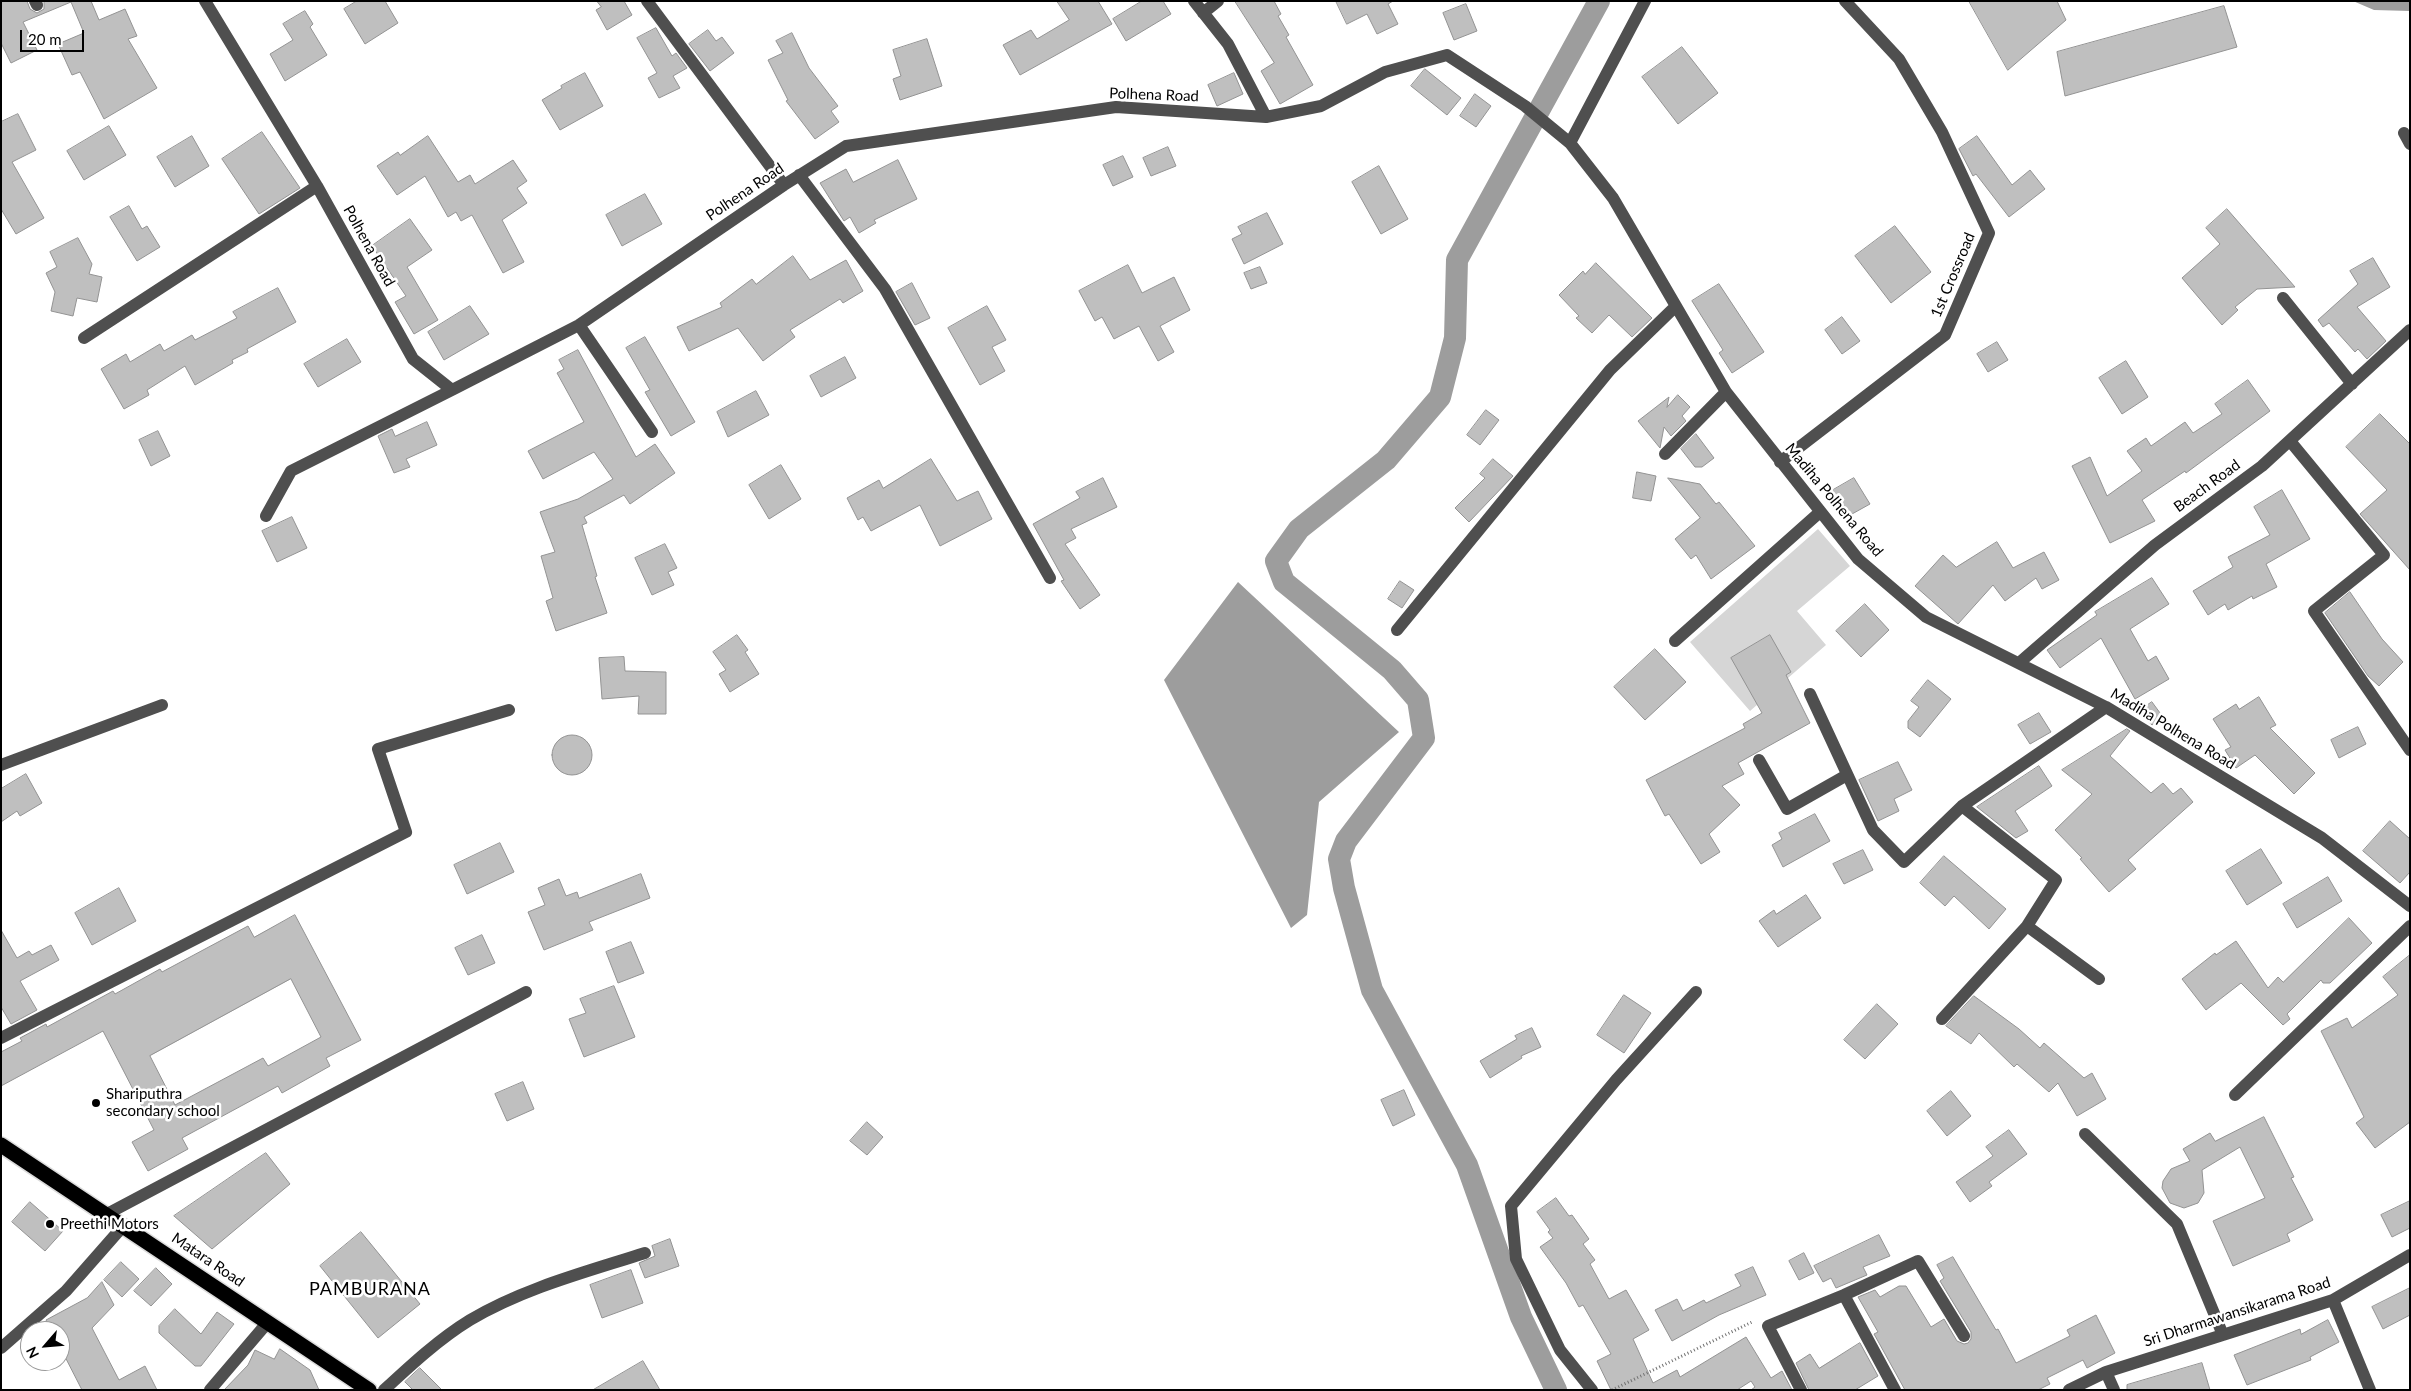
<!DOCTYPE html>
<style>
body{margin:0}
#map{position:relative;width:2411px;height:1391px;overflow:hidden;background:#fff;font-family:Lato,sans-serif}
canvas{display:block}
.frame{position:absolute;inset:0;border:2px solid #000;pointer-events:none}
.north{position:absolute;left:20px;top:1321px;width:50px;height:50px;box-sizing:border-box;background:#fff;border:1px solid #999;border-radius:50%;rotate:243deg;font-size:14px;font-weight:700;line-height:20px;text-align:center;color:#000}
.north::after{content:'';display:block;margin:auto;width:18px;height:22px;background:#000;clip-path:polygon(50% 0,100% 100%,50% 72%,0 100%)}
.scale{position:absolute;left:20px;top:30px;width:64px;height:22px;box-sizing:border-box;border:2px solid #000;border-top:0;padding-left:6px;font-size:15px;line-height:18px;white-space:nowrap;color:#000;-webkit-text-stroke:4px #fff;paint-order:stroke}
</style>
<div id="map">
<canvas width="2411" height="1391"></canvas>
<div class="frame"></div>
<div class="north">N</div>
<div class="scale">20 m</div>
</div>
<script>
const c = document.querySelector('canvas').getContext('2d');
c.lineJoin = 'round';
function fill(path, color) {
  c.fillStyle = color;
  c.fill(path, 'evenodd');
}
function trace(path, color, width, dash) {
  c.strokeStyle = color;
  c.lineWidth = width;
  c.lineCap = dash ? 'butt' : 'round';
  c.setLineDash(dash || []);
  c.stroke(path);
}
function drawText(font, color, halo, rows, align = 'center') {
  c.font = font + ' Lato,sans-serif';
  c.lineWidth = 5;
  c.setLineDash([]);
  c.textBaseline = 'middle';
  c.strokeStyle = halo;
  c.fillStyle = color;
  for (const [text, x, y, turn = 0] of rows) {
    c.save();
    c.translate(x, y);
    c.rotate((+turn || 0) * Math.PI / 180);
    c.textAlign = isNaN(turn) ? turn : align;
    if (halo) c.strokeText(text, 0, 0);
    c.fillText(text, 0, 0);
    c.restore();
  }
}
const green = new Path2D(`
 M1818 529 1850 566 1797 611 1826 645 1750 711 1690 642Z`);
const water = new Path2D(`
 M2353 1H2410V11L2374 10Z
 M1238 582 1399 732 1319 802 1307 915 1291 928 1164 680Z`);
const canal = new Path2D(`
 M1556 1390 1521 1317 1467 1165 1372 990 1344 888 1339 859 1346 841 1424 738 1418 700 1392 670 1284 582 1276 561 1299 529 1386 460 1440 397 1455 338 1457 260 1599 1`);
const building = new Path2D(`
 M1 1H27L30 9 37 13 44 9V1H91L99 20 125 9 137 36 128 39 157 88 104 119 80 72 72 75 58 44 84 33 71 2 23 22 37 50 11 63 1 43Z
 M357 1H385L398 23 365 44 344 9Z
 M597 1H624L632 15 607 30 596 10 601 7Z
 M1057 1H1098L1112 24 1020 75 1003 45 1031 30 1037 39 1069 20Z
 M1142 1H1163L1171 14 1126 41 1113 19Z
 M1235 1H1274L1281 14 1278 16 1289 35 1286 37 1313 85 1280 104 1261 71 1274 63Z
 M1336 1H1393L1388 4 1398 24 1377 34 1367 14 1347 24Z
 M1969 1H2057L2066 20 2008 70Z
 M1466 4 1477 31 1454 40 1443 13Z
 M2224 6 2237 47 2065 96 2057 52Z
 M305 11 313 24 310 27 327 55 285 81 270 54 293 40 283 24Z
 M656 28 672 56 676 53 687 68 673 76 680 88 659 98 648 78 657 73 637 38Z
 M708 30 716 41 722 37 734 53 710 71 689 44Z
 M792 33 809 68 838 106 831 111 839 122 815 139 786 101 788 100 768 60 783 53 776 41Z
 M927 39 942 86 900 100 893 79 901 76 893 50Z
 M1682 47 1718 93 1678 124 1642 77Z
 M1425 69 1461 98 1447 115 1411 86Z
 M585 73 603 106 560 130 542 100 562 88 561 86Z
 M1234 73 1243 94 1217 106 1208 85Z
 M1475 94 1491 106 1476 127 1460 116Z
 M18 114 36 150 12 162 44 218 16 234 1 209V122Z
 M109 126 126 155 84 180 67 151Z
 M262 132 300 188 259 214 222 159Z
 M192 136 209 166 175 187 157 157Z
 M428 136 458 182 470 175 475 184 513 160 527 181 517 188 527 203 502 220 524 262 503 273 472 215 461 221 456 212 448 217 425 176 397 195 377 166 398 152 400 155Z
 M1977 136 2012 185 2030 170 2045 189 2009 217 1976 174 1973 176 1959 149Z
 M1168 147 1176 166 1151 176 1143 158Z
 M1123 156 1133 177 1113 186 1103 165Z
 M898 160 917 199 874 220 876 223 859 233 850 217 844 221 820 183 846 169 853 182Z
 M1379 166 1408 219 1381 234 1352 182Z
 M645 194 662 224 622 246 606 215Z
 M129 206 142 229 147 226 160 247 137 261 110 217Z
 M2227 209 2295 287 2257 289 2235 307 2238 310 2222 325 2182 278 2220 244 2206 228Z
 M1267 213 1283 244 1244 264 1232 239 1242 234 1238 227Z
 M410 219 432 250 407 267 438 320 414 334 395 302 406 296 372 246Z
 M1895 226 1931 272 1891 303 1855 256Z
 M78 238 92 264 89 274 102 277 97 302 77 298 73 316 51 311 55 292 46 273 57 267 50 252Z
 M793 256 810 280 846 260 863 291 843 303 840 299 790 330 795 337 763 361 738 328 689 351 677 327 722 307 720 303 752 279 756 284Z
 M2373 258 2390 287 2357 307 2386 341 2367 359 2358 349 2355 352 2329 323 2323 327 2318 320 2358 284 2350 271Z
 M1596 263 1652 318 1632 337 1609 315 1592 333 1576 318 1579 316 1559 295 1583 271 1585 274Z
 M1128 265 1142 293 1174 277 1190 310 1160 326 1174 352 1158 361 1139 326 1114 339 1102 317 1095 321 1079 291Z
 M1260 267 1267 283 1251 289 1244 273Z
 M912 283 930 318 915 325 896 292Z
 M1719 284 1764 352 1732 373 1719 353 1723 350 1692 301Z
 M278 288 296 322 247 349 248 352 232 360 233 363 195 385 185 366 147 390 149 395 124 409 101 369 126 354 130 362 160 344 164 351 192 335 195 340 237 318 233 312Z
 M470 306 489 334 444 360 428 332Z
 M987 306 1006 340 992 347 1005 371 980 385 948 328Z
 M1842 317 1860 341 1842 354 1825 330Z
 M645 337 695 422 671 436 645 392 650 390 626 348Z
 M347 339 361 362 318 387 304 364Z
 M1997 342 2008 360 1988 372 1977 354Z
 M578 350 636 457 655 444 675 473 630 504 624 495 584 517 587 523 582 525 597 576 595 577 607 613 556 631 546 601 553 598 541 556 555 552 540 512 578 499 613 479 594 452 543 479 528 451 584 422 557 373 564 369 559 360Z
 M845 357 856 378 821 397 810 376Z
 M2126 361 2148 397 2122 414 2099 378Z
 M2248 380 2270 411 2186 473 2185 471 2142 500 2155 521 2110 543 2072 466 2090 457 2107 496 2142 471 2127 451 2146 438 2151 446 2185 422 2193 433 2222 414 2215 404Z
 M756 391 769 415 728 437 717 412Z
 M1678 395 1690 407 1682 416 1686 421 1671 436 1664 427 1660 448 1638 421 1669 397 1667 407Z
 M1486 410 1499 420 1480 445 1467 435Z
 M2380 414 2410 444V570L2360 514 2387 490 2346 447Z
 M427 422 437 445 406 459 410 467 394 473 378 436 392 429 395 436Z
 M158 431 170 456 151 466 139 440Z
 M1696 434 1714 458 1702 467H1695L1681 449Z
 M931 459 957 501 978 491 992 519 940 546 920 505 871 531 863 517 858 520 847 498 879 480 883 488Z
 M1493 459 1513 476 1469 522 1455 508 1485 478 1480 474Z
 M781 465 801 499 769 519 749 485Z
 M1637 472 1656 476 1651 501 1633 498Z
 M1103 478 1117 507 1071 529 1076 538 1065 544 1100 595 1080 609 1061 581 1064 580 1033 524 1080 498 1076 492Z
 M1668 478 1700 484 1716 504 1719 502 1755 546 1711 579 1696 555 1691 559 1675 539 1700 518Z
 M1854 478 1870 504 1843 519 1828 493Z
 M2282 490 2310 539 2266 564 2277 587 2253 599 2252 596 2228 610 2225 604 2208 615 2193 591 2233 567 2228 557 2270 535 2254 507Z
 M292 517 307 548 277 562 262 531Z
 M1997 542 2013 568 2044 552 2059 580 2042 589 2036 578 2005 601 1993 585 1958 624 1915 586 1943 555 1956 567Z
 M665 544 677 568 668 572 674 585 652 595 635 558Z
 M2152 578 2169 604 2130 629 2148 661 2156 656 2169 679 2135 699 2101 638 2060 668 2047 650 2097 615 2095 612Z
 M1400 581 1414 590 1402 608 1388 599Z
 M2350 592 2382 639 2403 662 2379 686 2368 676 2325 613Z
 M1865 604 1889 630 1861 657 1836 631Z
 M737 635 748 650 745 652 759 674 730 692 719 674 726 670 713 652Z
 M1770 635 1791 672 1786 675 1810 723 1738 763 1744 774 1722 786 1740 805 1709 834 1720 852 1701 864 1669 814 1665 816 1646 780 1745 728 1743 724 1762 713 1731 658Z
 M1655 649 1686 682 1645 720 1614 687Z
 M624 657 625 671 666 672V714H638L639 696 602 699 599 658Z
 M1928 680 1951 699 1920 737 1908 728V721L1919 707 1911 701Z
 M2259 697 2276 725 2270 728 2315 773 2294 794 2255 755 2236 768 2225 750 2231 747 2213 719 2236 704 2239 709Z
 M2152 702 2163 717 2152 725 2138 712Z
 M2039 713 2051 732 2030 744 2018 725Z
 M2358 727 2366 744 2339 758 2331 740Z
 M2127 729 2130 731 2110 756 2151 793 2163 783 2173 794 2181 788 2193 802 2128 860 2136 869 2109 892 2080 859 2082 858 2055 830 2092 794 2062 770Z
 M552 755a20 20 0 1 1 40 0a20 20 0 1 1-40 0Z
 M1898 762 1912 790 1894 799 1899 811 1878 821 1859 780Z
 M2039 766 2052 786 2015 811 2028 831 2016 838 1977 807Z
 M26 774 42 803 20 816 17 811 1 822V789Z
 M1815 814 1830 841 1783 867 1772 845 1782 839 1779 833Z
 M2390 821 2410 839V872L2400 883 2363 851Z
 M500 843 514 872 467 894 454 865Z
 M2261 849 2282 883 2247 905 2226 871Z
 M1863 850 1873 870 1844 884 1833 864Z
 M1944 856 2006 909 1989 929 1954 896 1945 906 1920 883Z
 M641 874 650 898 589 922 593 930 544 950 528 912 545 905 538 888 559 879 566 896 577 892 579 898Z
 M2328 877 2342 901 2297 928 2283 904Z
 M119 888 136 921 92 945 75 913Z
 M1806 895 1821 918 1778 947 1759 921 1774 910 1776 914Z
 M295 915 361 1040 326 1058 330 1066 282 1093 278 1086 182 1138 188 1149 148 1171 132 1142 154 1130 103 1031 1 1086V1052L22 1041 20 1038 46 1024 47 1027 113 991 115 994 160 969 162 972 248 926 254 937ZM291 979 321 1037 268 1066 263 1058 175 1105 150 1056Z
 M2349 918 2372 943 2330 983H2323L2321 980 2287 1014 2290 1019 2283 1025 2241 983 2206 1010 2182 979 2215 953 2216 955 2236 941 2268 988 2278 977 2283 982Z
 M1 930 17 958 29 951 32 955 51 945 59 960 20 981 37 1010 11 1024 1 1007Z
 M482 935 495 963 468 975 455 948Z
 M631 942 644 973 618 983 606 952Z
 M2410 955V1122L2375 1148 2356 1123 2364 1117 2321 1031 2347 1018 2352 1028 2398 995 2383 977Z
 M614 986 635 1037 584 1057 569 1019 586 1013 580 999Z
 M1624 995 1651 1013 1624 1053 1597 1035Z
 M1974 996 2019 1029 2040 1048 2044 1043 2084 1078 2092 1073 2106 1099 2077 1116 2058 1083 2049 1092 2017 1064 2014 1067 1979 1033 1971 1044 1946 1026Z
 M1877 1004 1898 1024 1865 1059 1844 1040Z
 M1532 1028 1541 1047 1521 1056 1522 1058 1490 1078 1480 1061 1517 1039 1515 1036Z
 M523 1082 534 1109 507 1121 495 1094Z
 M1404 1090 1415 1115 1393 1126 1381 1100Z
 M1951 1091 1971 1116 1947 1136 1927 1111Z
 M2264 1117 2294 1177 2291 1178 2313 1220 2287 1234 2290 1241 2233 1266 2213 1221 2265 1198 2240 1147 2202 1170 2204 1193 2198 1203 2184 1208 2170 1203 2162 1188 2163 1181 2171 1169 2190 1161 2183 1149 2210 1133 2215 1141Z
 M867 1122 883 1137 867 1155 850 1141Z
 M2009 1130 2027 1154 1989 1182 1992 1186 1970 1202 1956 1182 1993 1156 1986 1147Z
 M266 1153 290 1184 212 1249 174 1216Z
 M1556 1198 1569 1216 1572 1215 1589 1239 1583 1244 1595 1260 1590 1264 1609 1299 1626 1290 1649 1330 1633 1339 1653 1383 1677 1370 1680 1377 1746 1337 1771 1378 1782 1371 1792 1390H1751L1755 1387 1751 1381 1737 1390H1611L1597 1361 1611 1354 1583 1305 1579 1307 1566 1283 1540 1247 1553 1238 1548 1232 1550 1230 1537 1212Z
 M2410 1201V1228L2392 1237 2381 1215Z
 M30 1202 63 1231 45 1251 12 1222Z
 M361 1232 420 1304 378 1338 320 1266Z
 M1879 1235 1890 1256 1863 1267 1867 1275 1836 1288 1831 1278 1823 1282 1814 1266Z
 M670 1239 679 1266 645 1278 639 1263 655 1256 652 1246Z
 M1804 1253 1814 1273 1799 1280 1789 1261Z
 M1953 1257 1996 1330 1998 1329 2016 1363 2070 1336 2067 1330 2096 1315 2115 1353 2087 1368 2083 1360 2047 1378 2050 1384 2038 1390H1905L1874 1334 1878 1332 1858 1297 1875 1290 1880 1297 1899 1286H1906L1931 1327 1944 1319 1957 1341 1964 1344 1968 1343 1971 1339V1332L1940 1281 1944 1278 1937 1265Z
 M121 1262 139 1279 122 1297 104 1280Z
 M1753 1267 1766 1295 1719 1315 1672 1341 1655 1310 1677 1299 1683 1311 1704 1300 1706 1303 1741 1286 1735 1275Z
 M156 1268 172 1284 151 1306 134 1291Z
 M631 1270 643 1303 602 1318 590 1285Z
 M102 1282 114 1305 92 1328 119 1380 145 1366 157 1390H82L60 1347V1331H52L46 1320 87 1298Z
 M2410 1288V1315L2383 1329 2372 1307Z
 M175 1309 201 1334 217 1312 234 1324 201 1366H195L159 1333V1326Z
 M2328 1320 2339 1342 2310 1357 2311 1360 2247 1385 2234 1355 2300 1329 2301 1334Z
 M1860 1343 1878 1376 1855 1390H1809L1796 1363 1810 1354 1819 1368Z
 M280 1349 310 1370 319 1390H224L248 1365 255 1350 274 1359Z
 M643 1361 660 1390H593Z
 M2202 1363 2210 1390H2127V1385Z
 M420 1368 442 1390H413L405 1382Z`);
const path = new Path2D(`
 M1612 1390 1752 1322`);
const minor = new Path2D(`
 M35 1 37 5
 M205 1 317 186 413 359 452 390 579 325 784 185 846 146 1116 107 1266 117 1321 106 1385 72 1447 55 1525 106 1570 143 1613 198 1726 392 1858 559 1926 617 2106 707 2322 838 2410 906
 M647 1 784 185
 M1194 1 1228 44 1266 117
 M1203 13 1218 1
 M2404 133 2410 144
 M1570 143 1645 1
 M799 175 885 289 1050 578
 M2283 298 2352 384
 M579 325 652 432
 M84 338 317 186
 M2290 441 2384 555 2314 611 2410 750
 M1665 454 1726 392
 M1780 462 1945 335 1989 233 1942 132 1899 59 1845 1
 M266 516 291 471 452 390
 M1397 630 1610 370 1676 306
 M1675 641 1820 512
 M2019 663 2155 545 2262 466 2410 330
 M1810 694 1873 830 1904 862 1962 806 2106 707
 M1759 760 1787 809 1847 775
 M1 765 162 705
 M2027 926 2099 979
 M1942 1019 2027 926 2056 880 1962 806
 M1 1038 406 832 378 749 509 710
 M2235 1095 2410 926
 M2085 1134 2177 1224 2223 1335
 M107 1214 526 992
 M1844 1295 1895 1390
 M2333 1300 2370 1390
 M1 1348 66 1291 124 1225
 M2106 1372 2114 1390
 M210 1390 268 1322
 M384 1390C411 1365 439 1339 470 1320 524 1288 586 1272 645 1253
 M1592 1390 1560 1350 1516 1259 1511 1206 1616 1080 1696 992
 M1801 1390 1768 1326 1844 1295 1918 1261 1964 1336
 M2069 1390 2106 1372 2333 1300 2410 1255`);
const highway = new Path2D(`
 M1 1145 369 1390`);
const markers = [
 [96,1103,5,"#000"],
 [50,1224,5,"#000"]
];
const streetNames = [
 ["Polhena Road",1154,95,2],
 ["Polhena Road",745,192,-34],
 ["Polhena Road",369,246,61],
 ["1st Crossroad",1953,275,-67],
 ["Beach Road",2207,486,-36],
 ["Madiha Polhena Road",1834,500,50],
 ["Madiha Polhena Road",2173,729,31],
 ["Matara Road",208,1260,34],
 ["Sri Dharmawansikarama Road",2237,1312,-18]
];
const poiNames = [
 ["Shariputhra",106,1094],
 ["secondary school",106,1111],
 ["Preethi Motors",60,1224]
];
const quarterNames = [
 ["PAMBURANA",370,1289]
];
fill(green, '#d6d6d6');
fill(water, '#9d9d9d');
trace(canal, '#9d9d9d', 22);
fill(building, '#bfbfbf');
trace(building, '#939393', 1);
trace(highway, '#dbdbdb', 18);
trace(path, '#717171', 3, [1, 2.5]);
trace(minor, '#4f4f4f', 12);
trace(highway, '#000', 15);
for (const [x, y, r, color] of markers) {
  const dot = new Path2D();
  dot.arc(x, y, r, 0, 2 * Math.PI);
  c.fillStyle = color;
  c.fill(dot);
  trace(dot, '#fff', 2);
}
drawText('15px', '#000', '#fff', streetNames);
drawText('15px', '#000', '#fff', poiNames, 'left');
c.letterSpacing = '1px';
drawText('18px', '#000', '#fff', quarterNames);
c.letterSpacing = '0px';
</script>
